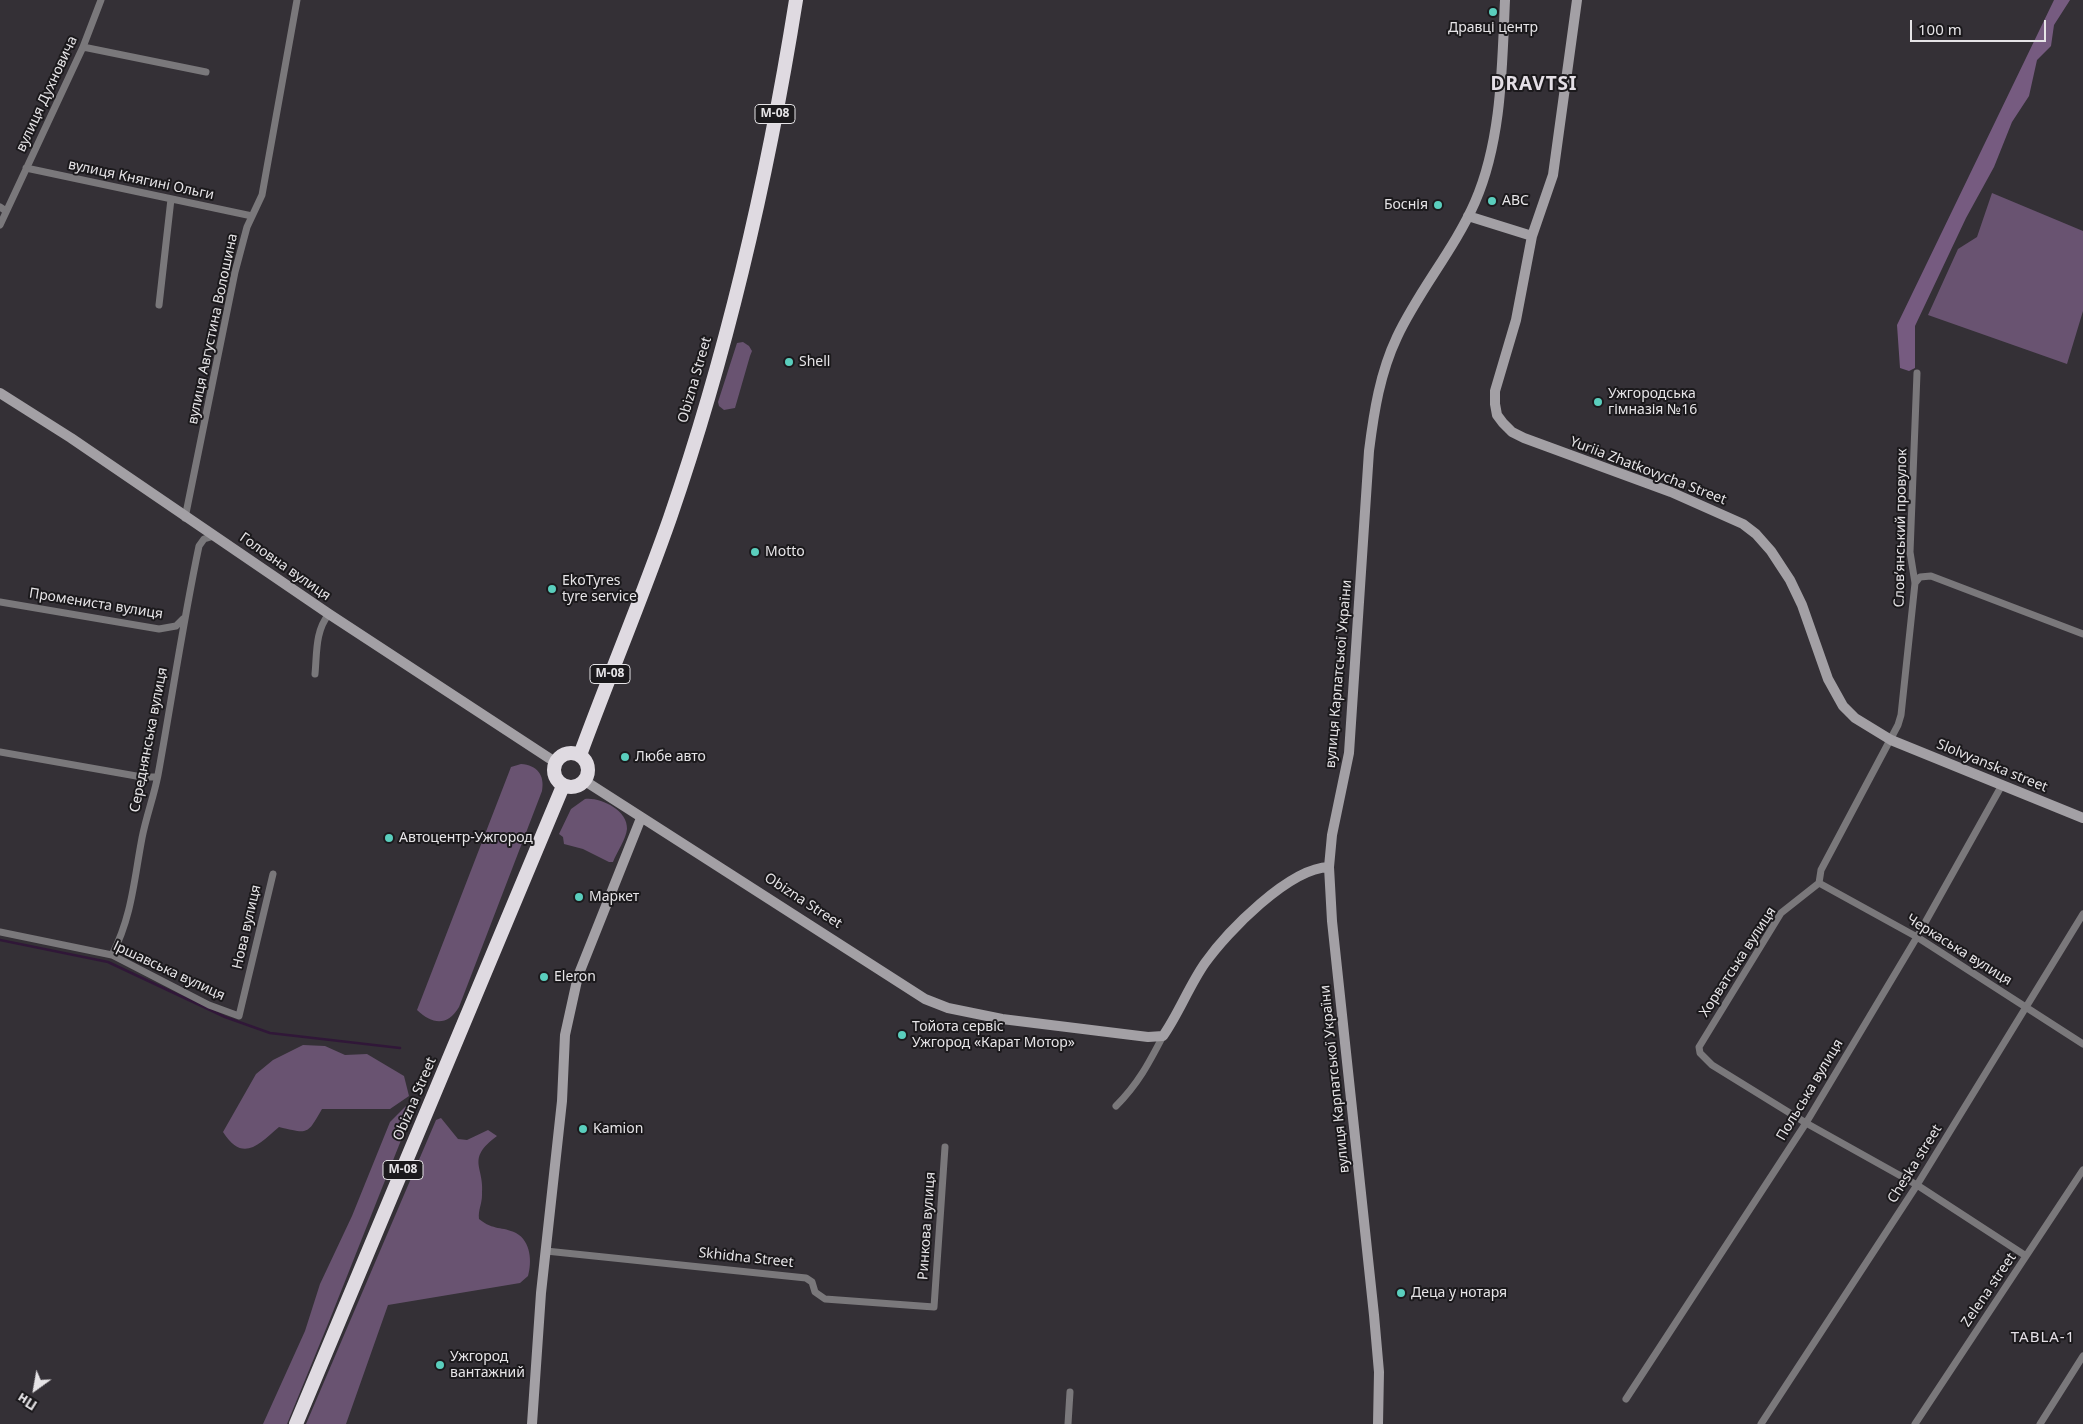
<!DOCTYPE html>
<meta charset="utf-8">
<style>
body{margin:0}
#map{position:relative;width:2083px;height:1424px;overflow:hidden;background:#343036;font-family:"Noto Sans",sans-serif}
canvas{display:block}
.north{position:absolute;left:10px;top:1364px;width:50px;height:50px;-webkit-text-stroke:4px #1b191c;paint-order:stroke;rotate:212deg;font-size:14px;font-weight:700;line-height:20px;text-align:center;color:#e6e4e7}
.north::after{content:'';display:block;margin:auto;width:18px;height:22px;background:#e6e4e7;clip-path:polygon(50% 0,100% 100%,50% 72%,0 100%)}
.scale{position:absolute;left:1910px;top:20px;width:136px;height:22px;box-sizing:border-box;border:2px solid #e6e4e7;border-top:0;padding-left:6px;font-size:15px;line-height:18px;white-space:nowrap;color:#e6e4e7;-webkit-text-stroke:4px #1b191c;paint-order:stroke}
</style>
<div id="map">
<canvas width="2083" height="1424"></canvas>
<div class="north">Пн</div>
<div class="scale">100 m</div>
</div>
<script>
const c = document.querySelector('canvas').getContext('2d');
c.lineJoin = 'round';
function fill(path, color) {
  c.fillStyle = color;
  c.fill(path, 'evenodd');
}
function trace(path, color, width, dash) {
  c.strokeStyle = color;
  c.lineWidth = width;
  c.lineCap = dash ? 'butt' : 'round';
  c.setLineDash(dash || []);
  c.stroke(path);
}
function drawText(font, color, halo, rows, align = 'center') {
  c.font = font + ' "Noto Sans",sans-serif';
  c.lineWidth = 4;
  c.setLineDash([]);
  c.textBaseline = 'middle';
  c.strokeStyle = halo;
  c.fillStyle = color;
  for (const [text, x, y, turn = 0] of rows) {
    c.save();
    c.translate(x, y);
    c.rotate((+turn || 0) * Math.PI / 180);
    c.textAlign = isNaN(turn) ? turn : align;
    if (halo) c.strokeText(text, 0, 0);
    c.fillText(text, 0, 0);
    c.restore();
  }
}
const green = new Path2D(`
 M1992 193 2083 231V311L2067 364 1928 315 1958 249 1977 237Z
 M743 342 749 346 752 351 750 356 735 408 724 410 719 406 718 402 737 343Z
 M521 764C537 765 545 775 542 791L459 1007C447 1027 432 1024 417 1010L511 767Z
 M585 799C600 797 628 810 627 829 626 839 617 852 613 862H609L583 849 564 844 563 837 559 834 571 809Z
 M303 1045 325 1046 345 1055 367 1054 404 1076 409 1096 390 1109H322C307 1135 309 1134 279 1127 258 1145 243 1163 223 1132L256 1074 273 1060Z
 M412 1100 415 1105 330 1319 287 1424H263L305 1331 320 1284 352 1216 390 1122Z
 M441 1118 458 1139 467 1140 488 1130 497 1136C465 1160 485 1166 482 1195 482 1204 478 1210 479 1219 494 1231 502 1226 516 1233 531 1241 532 1262 528 1276L520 1283 388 1305 346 1424H306L436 1120Z`);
const forest = new Path2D(`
 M2054 0H2070L2054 25 2051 46 2037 60 2029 96 2012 122 1994 167 1966 218 1915 326V368L1909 371 1900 368 1897 325Z`);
const stream = new Path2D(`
 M0 940 108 962 225 1017 270 1033 400 1048`);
const street = new Path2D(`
 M83 47 206 72
 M26 168 252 216
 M0 207 6 211
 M0 225 83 47 101 0
 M159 305 171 199
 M1917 373 1910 552 1915 583 1901 715 1898 725 1821 870 1819 883 1781 913 1699 1047 1700 1053 1712 1065 1806 1123 1917 1185 2026 1256
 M185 518 235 272 247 227 262 195 297 0
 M1915 583 1920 577 1931 576 2083 634
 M0 602 159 629 176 626 183 619
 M315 674C317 653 315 631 329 614
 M0 752 142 777H157
 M1819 883 1917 937 2083 1044
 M0 932 112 955 209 1005 239 1016 273 874
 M112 955C132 916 134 880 142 838 146 817 154 796 158 775 172 698 183 622 199 546L204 539 214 536
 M1116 1106C1138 1084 1149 1063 1163 1036
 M546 1251 806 1278 812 1282 815 1292 825 1299 934 1307 945 1147
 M1626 1399 1806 1123 1917 937 2002 785
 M1068 1424 1070 1392
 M1761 1424 1917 1185 2083 914
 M1915 1424 2083 1170
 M2040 1424 2083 1356`);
const secondary = new Path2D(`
 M1577 0 1553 175 1532 236 1516 320 1495 391V404L1497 415 1503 423 1512 432 1524 438 1671 492 1743 524 1756 534 1771 551 1790 580 1802 605 1828 679 1843 706 1855 718 1891 740 2083 818
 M1468 216 1532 236
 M0 393 71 438 329 614 555 762
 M585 781 925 999 948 1008 1002 1019 1148 1037 1163 1036C1179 1013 1189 986 1205 963 1227 932 1289 868 1329 867
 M532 1424 541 1293 562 1101 565 1035 578 976 641 818
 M1378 1424 1379 1372 1374 1315 1332 921 1329 867 1332 835 1349 753 1369 451C1374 411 1380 373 1397 337 1419 290 1454 250 1475 202 1502 140 1502 66 1505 0`);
const highway = new Path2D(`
 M554 770a17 17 0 1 1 34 0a17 17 0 1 1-34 0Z
 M580 755C609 676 642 598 670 518 728 350 768 176 796 0
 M296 1424 563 786`);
const markers = [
 [1493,12,5,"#5acebd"],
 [1492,201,5,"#5acebd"],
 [1438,205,5,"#5acebd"],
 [789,362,5,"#5acebd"],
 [1598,402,5,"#5acebd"],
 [755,552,5,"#5acebd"],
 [552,589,5,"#5acebd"],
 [625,757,5,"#5acebd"],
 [389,838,5,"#5acebd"],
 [579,897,5,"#5acebd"],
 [544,977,5,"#5acebd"],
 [902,1035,5,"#5acebd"],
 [583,1129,5,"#5acebd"],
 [1401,1293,5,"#5acebd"],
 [440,1365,5,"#5acebd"]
];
const shields = [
 [775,114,40],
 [610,674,40],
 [403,1170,40]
];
const shieldNames = [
 ["М-08",775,114],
 ["М-08",610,674],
 ["М-08",403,1170]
];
const poiNames = [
 ["Дравці центр",1493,28,"center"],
 ["ABC",1502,201],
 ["Боснія",1428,205,"right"],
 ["Shell",799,362],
 ["Ужгородська",1608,394],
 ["гімназія №16",1608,410],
 ["Motto",765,552],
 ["EkoTyres",562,581],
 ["tyre service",562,597],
 ["Любе авто",635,757],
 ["Автоцентр-Ужгород",399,838],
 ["Маркет",589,897],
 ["Eleron",554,977],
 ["Тойота сервіс",912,1027],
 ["Ужгород «Карат Мотор»",912,1043],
 ["Kamion",593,1129],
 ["Деца у нотаря",1411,1293],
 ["Ужгород",450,1357],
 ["вантажний",450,1373]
];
const streetNames = [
 ["вулиця Духновича",47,94,-65],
 ["вулиця Княгині Ольги",141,180,12],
 ["вулиця Августина Волошина",213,329,-78],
 ["Obizna Street",695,380,-74],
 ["Yuriia Zhatkovycha Street",1648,471,21],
 ["Словʼянський провулок",1901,528,-89],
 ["Головна вулиця",285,567,35],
 ["Промениста вулиця",96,604,9],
 ["вулиця Карпатської України",1339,674,-85],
 ["Середнянська вулиця",149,740,-79],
 ["Slolvyanska street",1992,766,22],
 ["Obizna Street",803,901,33],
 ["Нова вулиця",247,927,-77],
 ["Черкаська вулиця",1959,950,32],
 ["Хорватська вулиця",1738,962,-57],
 ["Іршавська вулиця",169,971,25],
 ["вулиця Карпатської України",1335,1079,-96],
 ["Польська вулиця",1810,1090,-59],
 ["Obizna Street",415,1099,-67],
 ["Cheska street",1915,1164,-58],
 ["Ринкова вулиця",927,1226,-86],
 ["Skhidna Street",746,1258,6],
 ["Zelena street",1989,1290,-56]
];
const neighbourhoodNames = [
 ["TABLA-1",2043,1338]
];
const districtNames = [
 ["DRAVTSI",1534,85]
];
fill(green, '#695371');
fill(forest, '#765b80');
trace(stream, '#301738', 2.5);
trace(street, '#7a787b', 7);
trace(secondary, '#a3a0a5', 10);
trace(highway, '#dfdae1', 14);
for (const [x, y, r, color] of markers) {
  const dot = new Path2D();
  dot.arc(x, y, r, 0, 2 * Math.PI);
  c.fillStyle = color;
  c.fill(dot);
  trace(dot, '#1b191c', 2);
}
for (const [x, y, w] of shields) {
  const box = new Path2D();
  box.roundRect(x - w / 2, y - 9.5, w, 19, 4);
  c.fillStyle = '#1b191c';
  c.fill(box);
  trace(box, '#e6e4e7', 1);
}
drawText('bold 12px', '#e6e4e7', null, shieldNames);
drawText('14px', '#e6e4e7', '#1b191c', poiNames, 'left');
drawText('14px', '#e6e4e7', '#1b191c', streetNames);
c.letterSpacing = '1px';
drawText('15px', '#e4dfe6', '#1b191c', neighbourhoodNames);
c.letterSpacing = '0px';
c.letterSpacing = '1px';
drawText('bold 19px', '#e4dfe6', '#1b191c', districtNames);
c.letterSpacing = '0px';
</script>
